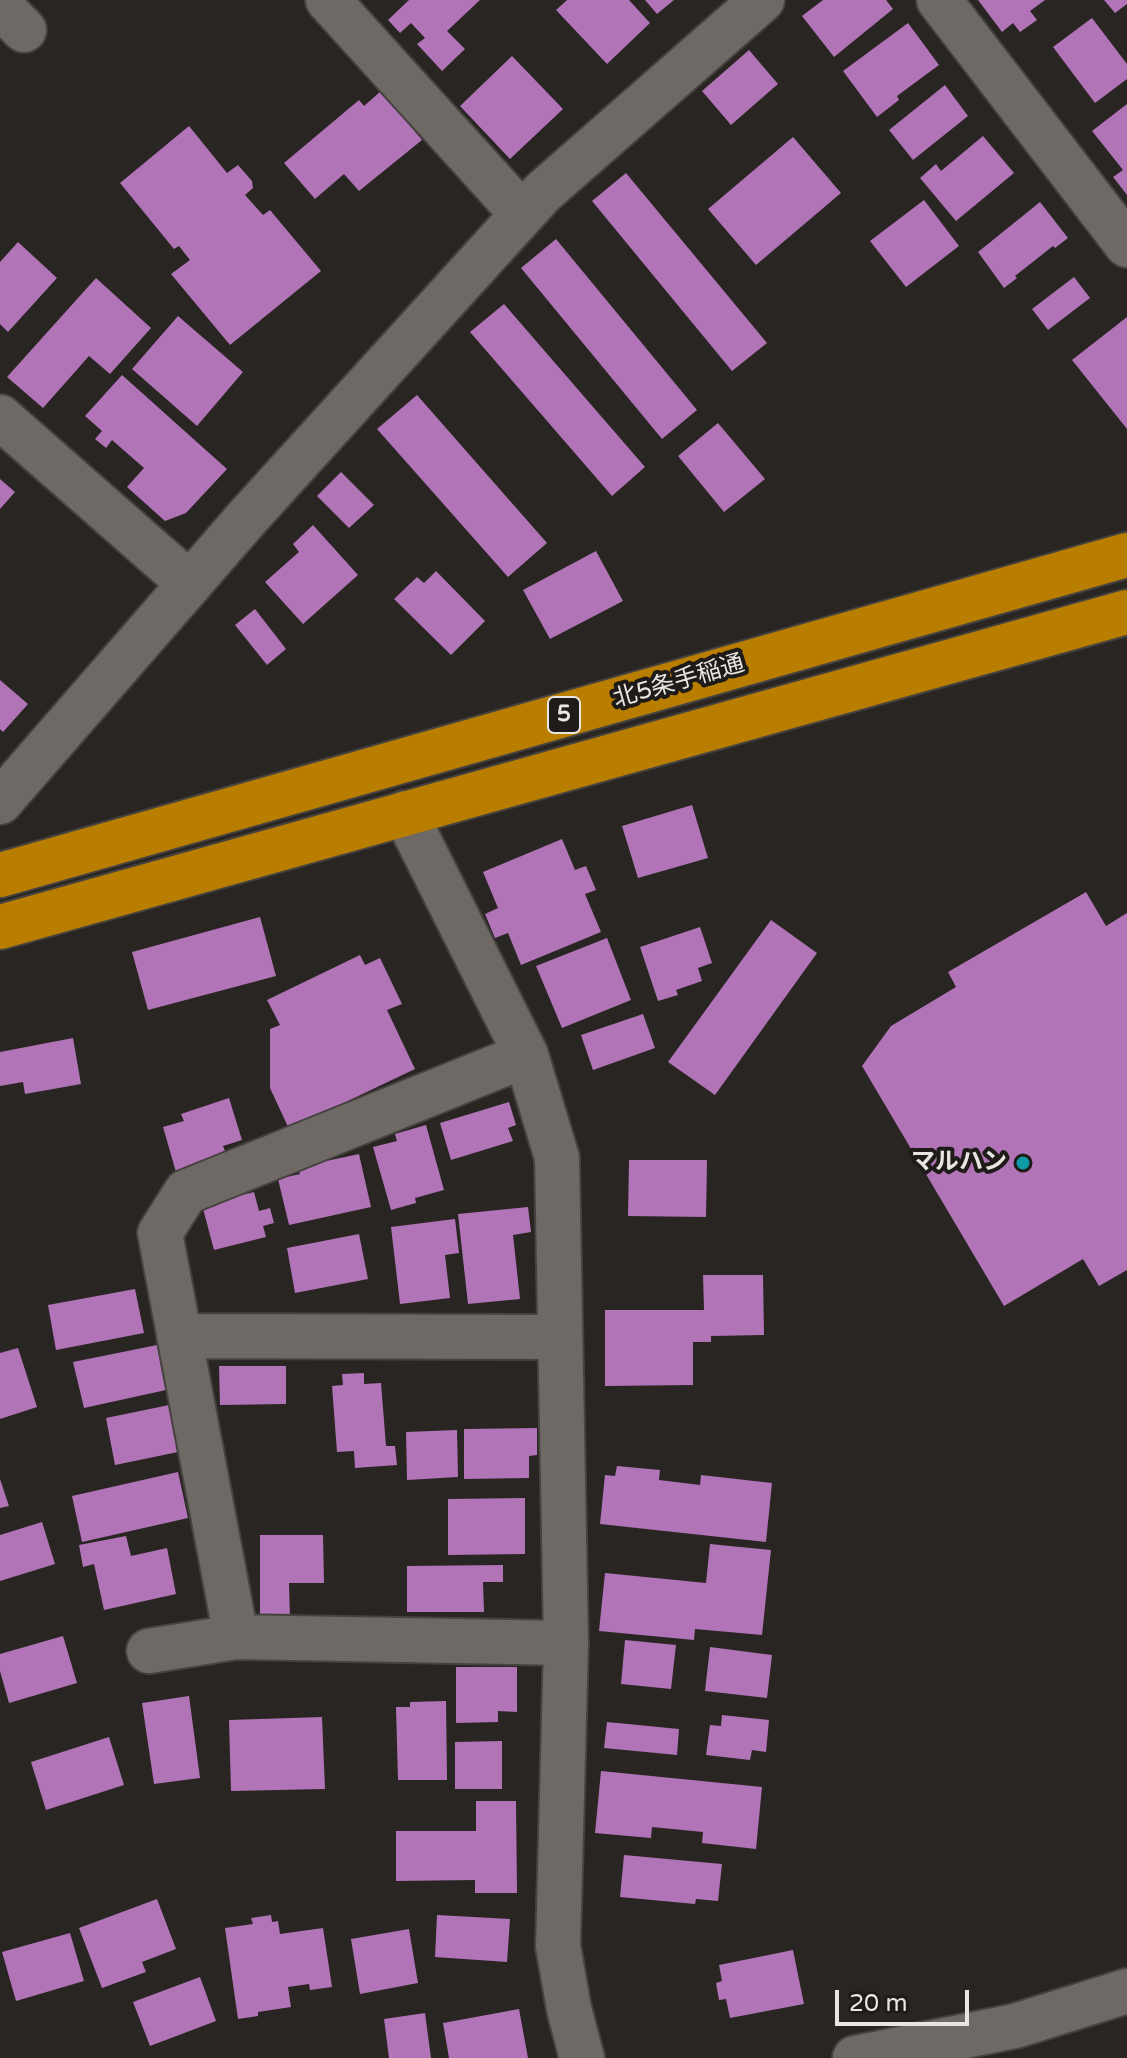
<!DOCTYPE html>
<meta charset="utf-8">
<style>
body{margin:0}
#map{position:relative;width:1127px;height:2058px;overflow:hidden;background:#292522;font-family:"Varela Round",sans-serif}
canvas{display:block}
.scale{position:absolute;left:835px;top:1990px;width:134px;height:36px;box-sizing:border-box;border:4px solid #e8e5e3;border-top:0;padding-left:10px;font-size:24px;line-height:28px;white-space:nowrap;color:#e8e5e3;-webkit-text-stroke:6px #1f1b18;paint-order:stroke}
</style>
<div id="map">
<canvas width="1127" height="2058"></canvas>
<div class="scale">20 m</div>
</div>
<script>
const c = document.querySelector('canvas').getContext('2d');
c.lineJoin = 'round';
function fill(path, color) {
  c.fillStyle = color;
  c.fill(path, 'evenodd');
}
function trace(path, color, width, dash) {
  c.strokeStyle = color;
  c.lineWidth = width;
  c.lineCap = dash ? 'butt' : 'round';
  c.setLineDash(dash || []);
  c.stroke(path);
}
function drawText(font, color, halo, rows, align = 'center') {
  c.font = font + ' "Varela Round","Noto Sans JP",sans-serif';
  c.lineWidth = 8;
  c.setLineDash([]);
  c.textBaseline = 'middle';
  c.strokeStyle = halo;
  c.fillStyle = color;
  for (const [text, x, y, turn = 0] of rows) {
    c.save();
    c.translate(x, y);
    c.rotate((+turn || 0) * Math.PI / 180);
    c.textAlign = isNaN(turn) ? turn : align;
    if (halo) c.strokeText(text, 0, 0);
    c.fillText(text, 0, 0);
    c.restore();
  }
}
const building = new Path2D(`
 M409 0H480L447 31 465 49 442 71 417 44 425 38 411 23 400 33 388 20Z
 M567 0H629L650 23 607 64 556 10Z
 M645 0H674L657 14Z
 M823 0H886L893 9 834 57 802 16Z
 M978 0H1045L1030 11 1037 20 1020 32 1013 23 1002 32Z
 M1104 0H1127V4L1115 13Z
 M1092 18 1127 64V79L1095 103 1053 47Z
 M908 23 939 65 897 96 899 100 877 117 843 71Z
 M749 50 778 84 731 125 702 91Z
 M512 56 563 109 510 159 460 106Z
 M945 85 968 116 913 160 889 130Z
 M381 91 422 140 359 191 344 174 315 199 284 163 359 100 364 106Z
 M1127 104V195L1113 177 1123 170 1092 131Z
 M189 126 227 173 238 165 252 181 253 188 245 195 263 215 270 210 321 271 230 345 171 274 190 260 179 246 174 249 120 183Z
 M983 136 1014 173 956 221 920 178 936 164 941 171Z
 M793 137 841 193 756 265 708 209Z
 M626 173 767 343 732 371 592 201Z
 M924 200 959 246 906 287 870 241Z
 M1040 202 1068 238 1055 248 1053 246 1015 276 1017 278 1004 288 978 252Z
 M556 239 697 410 662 439 521 268Z
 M18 242 57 278 8 332 0 324V262Z
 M1074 277 1090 298 1048 330 1032 309Z
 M96 278 151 328 110 374 89 356 43 408 7 377Z
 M504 304 645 467 612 496 470 332Z
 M178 316 243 372 197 426 132 369Z
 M1127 317V429L1072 360Z
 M122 375 227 469 186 513 165 521 127 487 144 468 112 440 106 448 95 439 102 431 85 416Z
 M417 395 547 543 508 577 377 429Z
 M718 423 765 479 724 512 678 456Z
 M341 472 374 505 349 528 317 496Z
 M0 479 15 492 0 509Z
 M313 525 358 575 303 624 265 582 299 552 293 544Z
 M596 551 623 601 550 639 523 590Z
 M436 571 485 621 451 655 394 599 417 577 424 583Z
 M255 609 286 649 267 665 235 625Z
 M0 680 28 704 3 732 0 729Z
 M692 805 708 858 638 878 622 826Z
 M562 839 575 870 586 866 596 890 585 894 601 932 521 965 508 933 495 938 485 914 498 908 483 872Z
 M1086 892 1106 926 1127 913V1270L1099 1286 1083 1259 1004 1306 862 1066 891 1026 956 987 948 972Z
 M260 917 276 976 148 1010 132 952Z
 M771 920 817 953 715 1095 668 1062Z
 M700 927 712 963 698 968 702 981 676 990 678 995 658 1001 640 947Z
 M607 938 631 1000 562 1028 536 966Z
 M360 955 365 965 380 958 402 1004 387 1010 415 1069 289 1129 270 1088V1029L280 1025 267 1000Z
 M643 1014 655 1048 593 1070 581 1035Z
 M73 1038 81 1084 25 1094 23 1082 0 1086V1052Z
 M229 1098 242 1140 223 1146 227 1156 176 1172 163 1127 184 1121 181 1114Z
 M509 1102 516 1125 508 1128 513 1141 451 1160 440 1123Z
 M426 1125 444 1190 415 1198 416 1203 391 1210 373 1147 397 1141 395 1134Z
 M359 1154 371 1207 289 1225 278 1179 300 1174 298 1167Z
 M629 1160H707L706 1217 628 1216Z
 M254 1192 259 1211 270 1208 274 1223 263 1226 266 1237 214 1250 202 1205Z
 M528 1207 531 1232 513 1235 520 1299 468 1304 458 1214Z
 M455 1219 459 1253 445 1255 450 1298 400 1304 391 1227Z
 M359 1234 368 1279 295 1293 287 1248Z
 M703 1275H763L764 1335 711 1336V1342H693V1385L605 1386V1310H704Z
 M135 1289 144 1333 56 1350 48 1305Z
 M157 1345 166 1390 84 1408 73 1362Z
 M18 1348 37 1407 0 1419V1353Z
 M219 1366H286V1404L220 1405Z
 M364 1373V1384L381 1383 386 1446H395L397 1465 355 1468 354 1451 337 1452 332 1386 343 1385 342 1374Z
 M174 1404 183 1451 115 1465 106 1418Z
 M537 1428V1455L529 1456V1478L464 1479V1429Z
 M457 1430 458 1477 407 1480 406 1432Z
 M617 1466 660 1470 659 1480 700 1485 701 1475 772 1483 766 1542 600 1524 605 1475 615 1476Z
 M178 1472 188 1518 82 1542 72 1496Z
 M0 1479 9 1506 0 1508Z
 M525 1498V1554L448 1555V1499Z
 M42 1522 55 1564 0 1581V1535Z
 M260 1535H323L324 1583H289L290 1620H260Z
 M126 1536 131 1556 167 1548 176 1594 104 1610 94 1564 83 1567 79 1545Z
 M710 1544 771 1550 762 1635 695 1629 694 1640 599 1631 605 1573 706 1583Z
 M503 1565V1582H483L484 1612H407V1566Z
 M63 1636 77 1683 9 1703 0 1671V1654Z
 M625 1640 676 1645 671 1689 621 1684Z
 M710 1647 772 1655 767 1698 705 1691Z
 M456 1667H517V1712L498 1711V1722L456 1723Z
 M189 1696 200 1778 154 1784 142 1703Z
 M446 1701 447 1780H398L396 1707H410V1702Z
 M722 1715 769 1720 766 1752 752 1750 750 1760 706 1755 710 1725 721 1726Z
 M322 1717 325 1789 231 1791 229 1720Z
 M607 1722 679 1729 677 1755 604 1748Z
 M109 1737 124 1785 46 1810 31 1762Z
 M502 1741V1789H455V1742Z
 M601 1771 762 1787 756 1849 702 1843 703 1832 652 1827 651 1838 595 1833Z
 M476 1801H516L517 1893H475V1880L396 1881V1831H476Z
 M624 1855 722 1864 718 1901 696 1899 695 1904 620 1897Z
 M157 1899 176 1949 142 1962 146 1972 102 1988 79 1928Z
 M271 1915 272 1922 278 1921 280 1934 323 1928 332 1987 310 1990 309 1984 288 1987 291 2007 258 2012V2016L238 2019 225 1928 253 1924 251 1918Z
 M437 1915 510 1919 507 1962 435 1957Z
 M409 1929 418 1983 360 1994 351 1939Z
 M70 1933 84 1981 16 2001 2 1952Z
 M793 1950 804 2004 730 2018 726 1999 719 2000 716 1983 722 1981 719 1965Z
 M200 1977 216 2021 150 2046 133 2002Z
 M519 2009 528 2058H449L443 2023Z
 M425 2013 431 2058H389L384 2019Z`);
const minor = new Path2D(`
 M328 0 522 214
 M939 0 1127 245
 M0 6 24 30
 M0 417 190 584
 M0 802 246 519 542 193 762 0
 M405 813 526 1055 557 1158 566 1643 558 1946 569 2009 582 2058
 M179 1336 560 1337
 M236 1637 160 1233 186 1192 526 1055
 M149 1651 236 1637 566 1643
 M855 2058 1015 2026 1127 1991`);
const highway = new Path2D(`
 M0 875 1127 555
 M0 927 1127 612`);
const markers = [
 [1023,1163,8,"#0f9aa8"]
];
const shields = [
 [564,715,32]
];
const shieldNames = [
 ["5",564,715]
];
const streetNames = [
 ["北5条手稲通",679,682,-16]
];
const poiNames = [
 ["マルハン",1007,1163]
];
fill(building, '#b174b7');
trace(minor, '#45423f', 48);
trace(highway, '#45423f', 48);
trace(minor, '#6e6965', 44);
trace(highway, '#b97e00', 44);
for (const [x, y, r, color] of markers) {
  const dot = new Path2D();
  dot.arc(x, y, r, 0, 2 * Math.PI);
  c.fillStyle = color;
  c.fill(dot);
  trace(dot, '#1f1b18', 3);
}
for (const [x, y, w] of shields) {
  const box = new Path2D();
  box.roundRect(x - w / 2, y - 18, w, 36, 6);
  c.fillStyle = '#1f1b18';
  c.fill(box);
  trace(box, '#e8e5e3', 2);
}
drawText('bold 22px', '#e8e5e3', null, shieldNames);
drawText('24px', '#e8e5e3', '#1f1b18', streetNames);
drawText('bold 24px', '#e8e5e3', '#1f1b18', poiNames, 'right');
</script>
